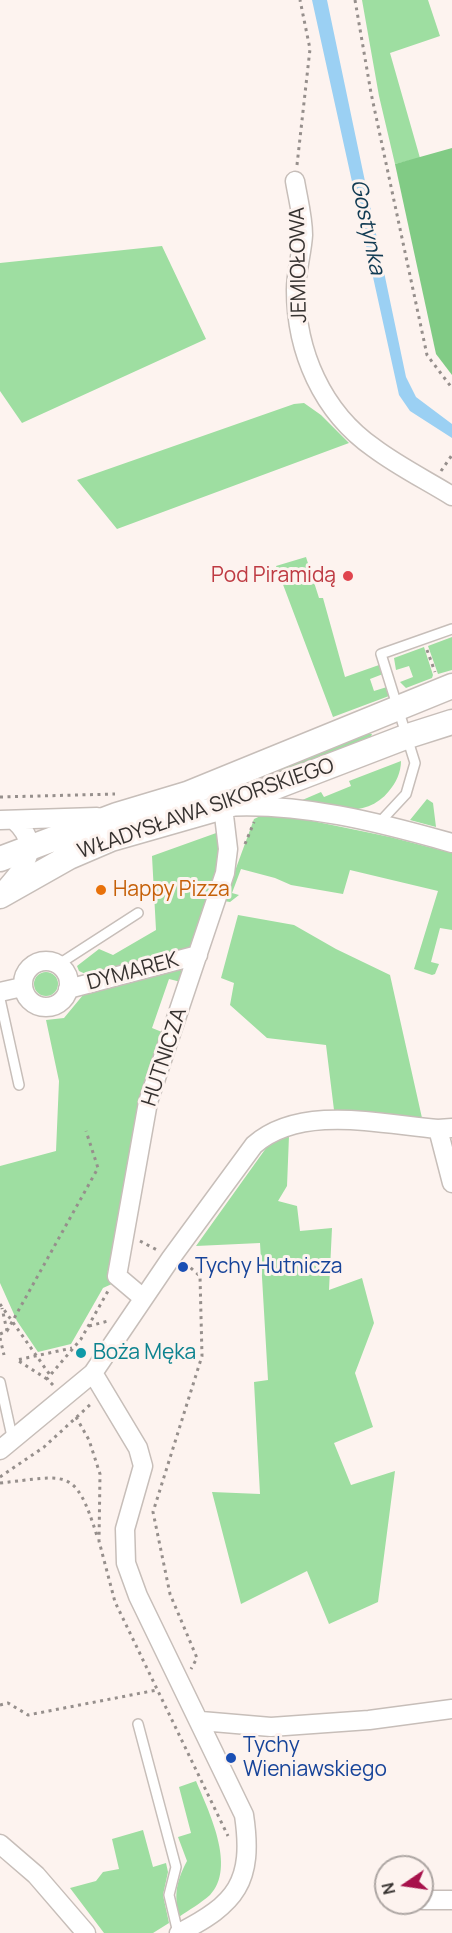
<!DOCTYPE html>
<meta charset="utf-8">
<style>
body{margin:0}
#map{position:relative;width:452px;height:1933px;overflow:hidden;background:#fdf3ef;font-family:Manrope,sans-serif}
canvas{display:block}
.north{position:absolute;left:374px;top:1855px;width:60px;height:60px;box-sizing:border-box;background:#fdf3ef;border:2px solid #ada6a3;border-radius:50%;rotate:257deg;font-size:16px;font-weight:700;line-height:24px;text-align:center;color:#363230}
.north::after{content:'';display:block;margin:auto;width:21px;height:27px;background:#a7124b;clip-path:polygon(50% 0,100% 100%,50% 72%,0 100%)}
</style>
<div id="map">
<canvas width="452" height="1933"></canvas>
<div class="north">N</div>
</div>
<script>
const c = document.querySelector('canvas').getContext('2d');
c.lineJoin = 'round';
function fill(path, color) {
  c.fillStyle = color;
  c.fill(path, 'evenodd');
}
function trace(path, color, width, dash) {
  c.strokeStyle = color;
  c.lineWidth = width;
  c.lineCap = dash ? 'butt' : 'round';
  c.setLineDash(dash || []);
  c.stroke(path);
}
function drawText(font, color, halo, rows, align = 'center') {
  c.font = font + ' Manrope,sans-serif';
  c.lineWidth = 6;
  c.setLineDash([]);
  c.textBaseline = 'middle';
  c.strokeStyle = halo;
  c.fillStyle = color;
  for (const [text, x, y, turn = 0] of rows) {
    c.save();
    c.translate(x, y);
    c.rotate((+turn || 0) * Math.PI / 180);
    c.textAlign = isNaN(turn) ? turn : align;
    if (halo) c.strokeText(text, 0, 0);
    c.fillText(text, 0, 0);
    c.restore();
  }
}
const green = new Path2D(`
 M362 0H428L440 36 390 53 420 158 395 164 379 96Z
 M162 246 206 339 22 423 0 391V263Z
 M304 403 321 415 349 443 117 529 77 480 294 404Z
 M306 557 319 598H323L345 677 379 665 383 674 370 679 374 691 387 687 389 696 333 717 276 566Z
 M452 637V670L438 674 428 646Z
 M424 647 433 675 432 678 406 688 400 682 413 677 409 666 396 670 394 658Z
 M366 733 372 734 369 741 34 863 35 852Z
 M401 761C401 772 396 783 389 791 365 821 326 808 293 804L321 792 324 797 351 786 349 781Z
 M427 799 433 803 436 827 410 820Z
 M269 812 390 837 452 853V930L440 928 431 962 439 964 435 974 432 975 414 969 438 891 350 870 343 894 291 885 275 878 241 869 232 893 239 895 230 902 224 901 254 819Z
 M219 832V864L195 946 177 956 92 977 79 971 77 966 99 949 113 955 156 930 152 856Z
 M238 915 294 925 336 949 390 975 422 1118 334 1110 326 1045 267 1038 230 1005 234 983 221 978Z
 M181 966V982L169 979 152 1028 162 1032 145 1085 107 1275 114 1283 103 1288 71 1344 38 1352 17 1321 0 1283V1166L56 1151 59 1081 46 1020 64 1018 88 989Z
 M34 984a12 12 0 1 1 24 0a12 12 0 1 1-24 0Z
 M289 1136 287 1186 278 1201 297 1206 300 1231 332 1228 329 1290 362 1278 374 1323 355 1373 373 1427 334 1443 351 1485 395 1471 378 1602 329 1624 307 1571 241 1604 212 1492 260 1494 254 1382 268 1380 260 1243 196 1246 269 1144Z
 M196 1781C208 1810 237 1867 210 1895 201 1903 189 1910 179 1917 174 1894 176 1882 187 1861L178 1837 191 1833 179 1787Z
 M143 1830 153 1867 166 1863 168 1872 163 1895 169 1923 153 1933H104L70 1888 96 1881 103 1872 119 1869 112 1839Z`);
const forest = new Path2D(`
 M452 148V375L436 354 395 164Z`);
const water = new Path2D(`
 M312 0H327L406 377 416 397 452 424V438L410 411 399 395Z`);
const path = new Path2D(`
 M355 0 371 93 427 355 452 388
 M297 165 310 49 300 0
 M441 471 452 455
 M427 650 435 672
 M0 797 115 794
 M245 844 254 822
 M140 1241 159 1251
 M185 1263 200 1276 202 1356 153 1512 170 1594 197 1658 191 1669
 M0 1304 50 1375
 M89 1326 108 1321
 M7 1331 98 1168 86 1131
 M0 1334 7 1331 2 1308
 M0 1338 4 1355
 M47 1379 17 1360 72 1348
 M53 1385 47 1379 81 1339 108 1291H111
 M76 1417 89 1440 100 1474 99 1541 115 1602 228 1836
 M0 1477 44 1447 92 1403
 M0 1483C68 1476 75 1466 97 1536
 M0 1705 8 1703 28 1715 157 1690`);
const lane = new Path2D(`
 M379 823 406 794 415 763 381 654 452 629
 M59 964 138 913
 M0 999 19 1085
 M0 1382 13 1441
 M138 1724 176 1867 169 1895 178 1933`);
const street = new Path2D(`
 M295 181C298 199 303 217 303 235 302 253 296 272 296 290 296 351 322 412 374 448 398 466 426 480 452 496
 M0 820 97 817
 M5 889C25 866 43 846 14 820
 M23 984a23 23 0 1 1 46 0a23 23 0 1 1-46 0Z
 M68 989 198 955
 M0 992 22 987
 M438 1129 452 1183
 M143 1298 117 1276 148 1102 225 873 228 849 223 807C300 802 378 822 452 843
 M93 1373 138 1448 143 1466 125 1529 126 1563 138 1596 244 1815C254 1882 236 1904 179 1933
 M0 1450 93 1373 171 1258 254 1145C301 1104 380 1124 438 1129L452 1128
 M201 1721 271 1727 369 1720 452 1709
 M0 1844 36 1875 86 1933
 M422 1900H452`);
const secondary = new Path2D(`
 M0 859 117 815 187 794 452 686
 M0 896 69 857 111 839 223 807 408 736 452 722`);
const markers = [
 [348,576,6,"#e0444e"],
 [101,890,6,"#e8710a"],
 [183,1267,6,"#1a4fb4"],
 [81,1353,6,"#0f9aa8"],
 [231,1758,6,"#1a4fb4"]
];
const streetNames = [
 ["JEMIOŁOWA",299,265,-91],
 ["WŁADYSŁAWA SIKORSKIEGO",206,809,-19],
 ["DYMAREK",133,972,-15],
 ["HUTNICZA",165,1057,-72]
];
const healthNames = [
 ["Pod Piramidą",336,576]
];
const foodNames = [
 ["Happy Pizza",113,890]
];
const transitNames = [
 ["Tychy Hutnicza",195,1267],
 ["Tychy",243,1746],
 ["Wieniawskiego",243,1770]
];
const cultureNames = [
 ["Boża Męka",93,1353]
];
const waterNames = [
 ["Gostynka",367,227,78]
];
fill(green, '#9edea1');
fill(forest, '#81cb85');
fill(water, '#9bd0f3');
trace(lane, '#c7beb9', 12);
trace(street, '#c7beb9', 21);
trace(secondary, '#c7beb9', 27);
trace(path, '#968f8c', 3, [3, 4.5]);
trace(lane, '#fff', 9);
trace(street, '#fff', 18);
trace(secondary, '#fff', 24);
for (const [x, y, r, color] of markers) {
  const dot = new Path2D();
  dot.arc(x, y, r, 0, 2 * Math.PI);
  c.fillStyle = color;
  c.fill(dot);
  trace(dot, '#fdf3ef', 2);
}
drawText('21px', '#363230', '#fdf3ef', streetNames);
drawText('21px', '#be3a42', '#fdf3ef', healthNames, 'right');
drawText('21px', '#c56008', '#fdf3ef', foodNames, 'left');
drawText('21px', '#164399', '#fdf3ef', transitNames, 'left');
drawText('21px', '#0d838f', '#fdf3ef', cultureNames, 'left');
drawText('italic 22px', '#113b53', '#fdf3ef', waterNames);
</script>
